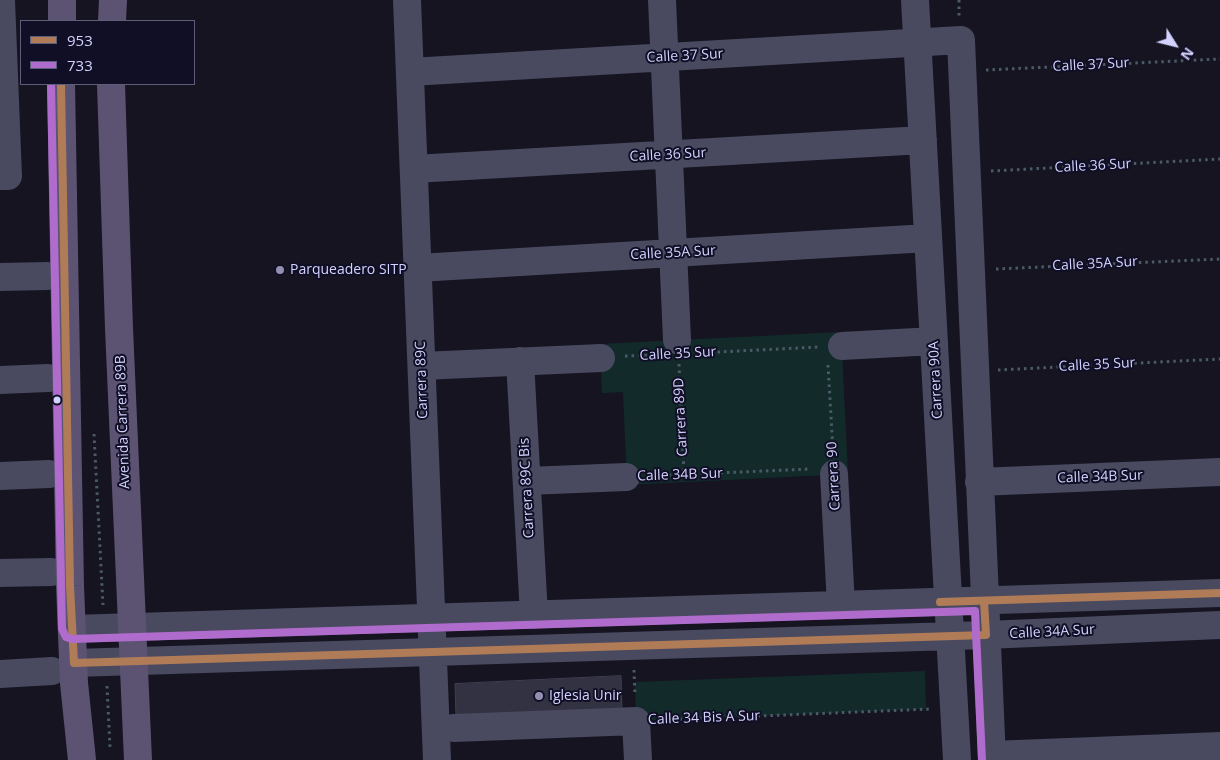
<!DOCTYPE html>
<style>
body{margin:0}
#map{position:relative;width:1220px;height:760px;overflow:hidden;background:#151420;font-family:"Open Sans",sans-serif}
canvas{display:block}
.legend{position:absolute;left:20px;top:20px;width:175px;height:65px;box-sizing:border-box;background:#110f25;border:1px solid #5f5d7c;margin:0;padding:6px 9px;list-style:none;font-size:15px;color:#d4d2ff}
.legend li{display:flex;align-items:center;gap:10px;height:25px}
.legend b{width:25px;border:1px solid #5f5d7c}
.north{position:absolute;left:1150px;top:20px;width:50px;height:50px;-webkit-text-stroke:4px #110f25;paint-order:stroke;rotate:126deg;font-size:14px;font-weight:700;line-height:20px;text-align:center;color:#d4d2ff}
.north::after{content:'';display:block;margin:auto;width:18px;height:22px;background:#d4d2ff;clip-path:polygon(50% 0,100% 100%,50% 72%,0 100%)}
</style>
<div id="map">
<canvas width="1220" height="760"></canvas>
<ul class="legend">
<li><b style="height:6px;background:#b07c57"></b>953</li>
<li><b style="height:6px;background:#b06ccc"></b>733</li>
</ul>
<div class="north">N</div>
</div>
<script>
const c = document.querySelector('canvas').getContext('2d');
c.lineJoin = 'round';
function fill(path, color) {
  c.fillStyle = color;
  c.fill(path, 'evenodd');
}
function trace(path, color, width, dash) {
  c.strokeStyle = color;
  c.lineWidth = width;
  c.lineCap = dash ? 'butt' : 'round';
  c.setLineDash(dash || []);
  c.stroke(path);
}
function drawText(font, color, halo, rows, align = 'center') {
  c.font = font + ' "Open Sans",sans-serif';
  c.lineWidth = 4;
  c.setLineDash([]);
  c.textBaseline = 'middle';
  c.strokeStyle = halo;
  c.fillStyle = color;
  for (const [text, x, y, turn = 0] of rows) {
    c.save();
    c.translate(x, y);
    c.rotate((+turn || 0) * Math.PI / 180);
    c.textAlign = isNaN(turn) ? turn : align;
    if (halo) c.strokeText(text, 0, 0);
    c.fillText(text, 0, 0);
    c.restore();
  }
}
const green = new Path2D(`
 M841 332 848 474 627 485 623 392 602 393 600 344Z
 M925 671 926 709 636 721 635 682Z`);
const building = new Path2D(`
 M621 676 622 709 456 717 455 684Z`);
const path = new Path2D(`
 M959 0V17
 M986 70 1220 59
 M991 171 1220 159
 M996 269 1220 259
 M698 353 819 347
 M625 356 659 355
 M679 364 684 474
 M828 365 833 451
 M998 370 1220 359
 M94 434 103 605
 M649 476 810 469
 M634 670 635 696
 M107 686 110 747
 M660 720 931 709`);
const minor = new Path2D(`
 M407 0 437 760
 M662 0 677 340
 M915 0 957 760
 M410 72 961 40 992 760
 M414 169 923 140
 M0 176H8L1 0
 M418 268 928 238
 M0 277 47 276
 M842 346 934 341
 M520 361 534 615
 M422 366 601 358
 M0 380 48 378
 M834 474 841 605
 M0 476 49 474
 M527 481 626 477
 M979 482 1220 472
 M0 573 51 572
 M72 629 1220 593
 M74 663 986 635 1220 625
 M0 674 52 671
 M454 728 636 721 638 760
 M992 755 1220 746`);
const major = new Path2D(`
 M62 21V0
 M112 21 113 0
 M61 84 70 586 74 683 82 760
 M111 84 119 328 138 760`);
const bus1 = new Path2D(`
 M61 84 70 586 74 663 986 635 984 601
 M940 602 1220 593`);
const bus2 = new Path2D(`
 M51 84 62 629 66 637 72 639 975 611 982 760`);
const markers = [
 [280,270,5,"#9190b1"],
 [57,400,4.5,"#d4d2ff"],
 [539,696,5,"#9190b1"]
];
const streetNames = [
 ["Calle 37 Sur",685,56,-3],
 ["Calle 37 Sur",1091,65,-3],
 ["Calle 36 Sur",668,155,-3],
 ["Calle 36 Sur",1093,166,-3],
 ["Calle 35A Sur",673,253,-3],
 ["Calle 35A Sur",1095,264,-3],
 ["Calle 35 Sur",678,354,-3],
 ["Calle 35 Sur",1097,365,-3],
 ["Carrera 89C",422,380,-92],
 ["Carrera 90A",936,380,-93],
 ["Carrera 89D",681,417,-93],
 ["Avenida Carrera 89B",123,422,-92],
 ["Calle 34B Sur",680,475,-2],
 ["Carrera 90",834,476,-93],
 ["Calle 34B Sur",1100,477,-2],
 ["Carrera 89C Bis",527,488,-93],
 ["Calle 34A Sur",1052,632,-3],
 ["Calle 34 Bis A Sur",704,718,-2]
];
const poiNames = [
 ["Parqueadero SITP",290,270],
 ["Iglesia Unir",549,696]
];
fill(green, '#122b2a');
fill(building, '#333242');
trace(building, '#403e53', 1);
trace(path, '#4a5a67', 3, [2.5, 4]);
trace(minor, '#494960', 28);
trace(major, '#5c5372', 28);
trace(bus1, '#b07c57', 8);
trace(bus2, '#b06ccc', 8);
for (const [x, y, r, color] of markers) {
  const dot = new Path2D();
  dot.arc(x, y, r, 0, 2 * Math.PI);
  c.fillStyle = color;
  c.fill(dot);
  trace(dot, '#110f25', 2);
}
drawText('14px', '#d4d2ff', '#110f25', streetNames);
drawText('14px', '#d4d2ff', '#110f25', poiNames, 'left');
</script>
